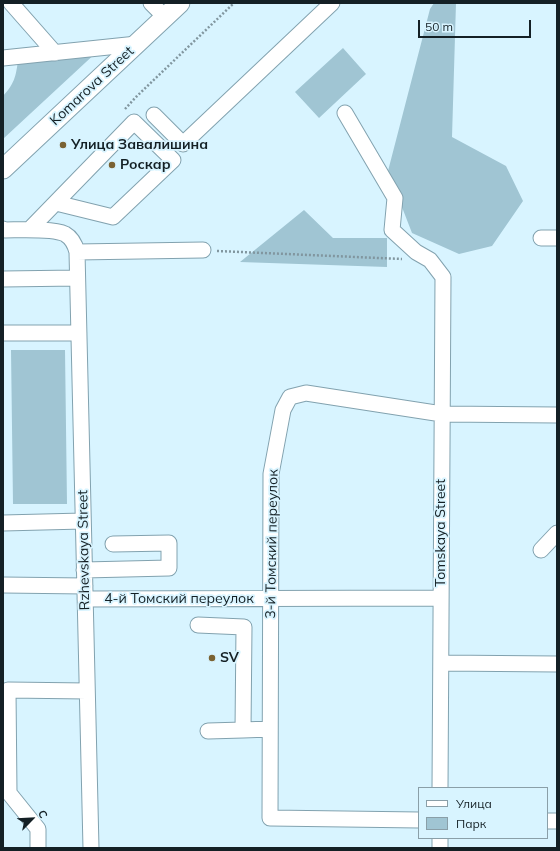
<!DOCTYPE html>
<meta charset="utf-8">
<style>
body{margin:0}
#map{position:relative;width:560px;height:851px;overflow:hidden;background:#d8f4ff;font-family:Mulish,sans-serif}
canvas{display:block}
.frame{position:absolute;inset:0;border:4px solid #142025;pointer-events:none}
.legend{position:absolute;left:418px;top:787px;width:130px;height:52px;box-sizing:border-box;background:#d8f4ff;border:1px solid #8a9fa8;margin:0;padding:5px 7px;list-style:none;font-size:12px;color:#142025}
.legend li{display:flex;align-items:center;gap:8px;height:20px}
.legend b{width:20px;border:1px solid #8a9fa8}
.north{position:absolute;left:12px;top:799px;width:40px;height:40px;-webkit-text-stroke:3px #d8f4ff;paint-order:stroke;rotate:66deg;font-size:11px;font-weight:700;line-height:16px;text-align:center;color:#142025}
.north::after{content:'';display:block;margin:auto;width:14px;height:18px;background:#142025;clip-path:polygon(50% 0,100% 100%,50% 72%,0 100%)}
.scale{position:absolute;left:418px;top:20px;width:113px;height:18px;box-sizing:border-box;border:2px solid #142025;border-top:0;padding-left:5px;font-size:12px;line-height:14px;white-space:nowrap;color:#142025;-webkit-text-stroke:3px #d8f4ff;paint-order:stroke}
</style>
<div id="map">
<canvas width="560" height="851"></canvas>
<div class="frame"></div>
<ul class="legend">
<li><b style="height:5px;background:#fff"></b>Улица</li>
<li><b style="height:11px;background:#a0c5d3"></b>Парк</li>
</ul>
<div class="north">С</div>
<div class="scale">50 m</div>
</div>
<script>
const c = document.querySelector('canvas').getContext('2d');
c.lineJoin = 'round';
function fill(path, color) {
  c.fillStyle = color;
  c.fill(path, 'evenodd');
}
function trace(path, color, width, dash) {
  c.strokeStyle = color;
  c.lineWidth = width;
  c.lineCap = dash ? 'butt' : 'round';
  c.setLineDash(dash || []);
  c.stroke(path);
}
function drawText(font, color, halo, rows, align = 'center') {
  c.font = font + ' Mulish,sans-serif';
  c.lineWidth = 3.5;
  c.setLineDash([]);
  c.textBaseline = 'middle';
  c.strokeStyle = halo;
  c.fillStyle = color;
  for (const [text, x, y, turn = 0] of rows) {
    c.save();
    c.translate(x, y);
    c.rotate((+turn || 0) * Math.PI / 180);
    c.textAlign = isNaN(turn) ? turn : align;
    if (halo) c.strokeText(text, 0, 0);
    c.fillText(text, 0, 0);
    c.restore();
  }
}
const green = new Path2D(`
 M434 3H456L452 137 506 166 523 201 492 246 459 254 412 233 388 171 430 9Z
 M343 48 366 74 319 118 295 92Z
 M99 50 3 139V96C14 84 16 77 18 60Z
 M304 210 333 238H387V267L240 262Z
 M11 350H65L67 504H13Z`);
const path = new Path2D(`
 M125 109 136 97 234 3
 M217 251 402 259`);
const minor = new Path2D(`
 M11 3 55 53
 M151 3 165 17
 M3 58 137 44
 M345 113 395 198 392 230 416 252 430 260 443 277 440 788
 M154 115 183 144 332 3
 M3 229 5 230C19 230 53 228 65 234 72 238 75 244 77 252L91 848
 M29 230 134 122 173 160 113 217 56 203
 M541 238H557
 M77 252 203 250
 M3 279 77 278
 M3 333H79
 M3 523 83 521
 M541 550 557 533
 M84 570 169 568V543L113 544
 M3 585 85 586
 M85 599 441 598
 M198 625 244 627 243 730 270 729
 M441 663 557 664
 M208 731 243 730
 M419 820 270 818 271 474 283 410 290 397 306 393 442 414 557 415
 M547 821H557
 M38 848V829L9 793 8 690 87 691
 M440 848V838`);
const major = new Path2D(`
 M3 169 180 3`);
const markers = [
 [63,145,4,"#7a6233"],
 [112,165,4,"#7a6233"],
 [212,658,4,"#7a6233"]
];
const streetNames = [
 ["Komarova Street",92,86,-43],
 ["Tomskaya Street",441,533,-90],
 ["3-й Томский переулок",272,544,-89],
 ["Rzhevskaya Street",84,550,-91],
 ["4-й Томский переулок",179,599]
];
const poiNames = [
 ["Улица Завалишина",71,145],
 ["Роскар",120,165],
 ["SV",220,658]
];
fill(green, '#a0c5d3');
trace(minor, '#82a2af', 17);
trace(major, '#82a2af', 21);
trace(path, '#81969f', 2.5, [2, 2]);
trace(minor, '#fff', 15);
trace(major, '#fff', 19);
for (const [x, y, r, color] of markers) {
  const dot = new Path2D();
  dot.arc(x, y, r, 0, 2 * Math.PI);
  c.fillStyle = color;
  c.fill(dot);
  trace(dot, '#d8f4ff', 1.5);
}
drawText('14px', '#142025', '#d8f4ff', streetNames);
drawText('bold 14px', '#142025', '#d8f4ff', poiNames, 'left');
</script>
